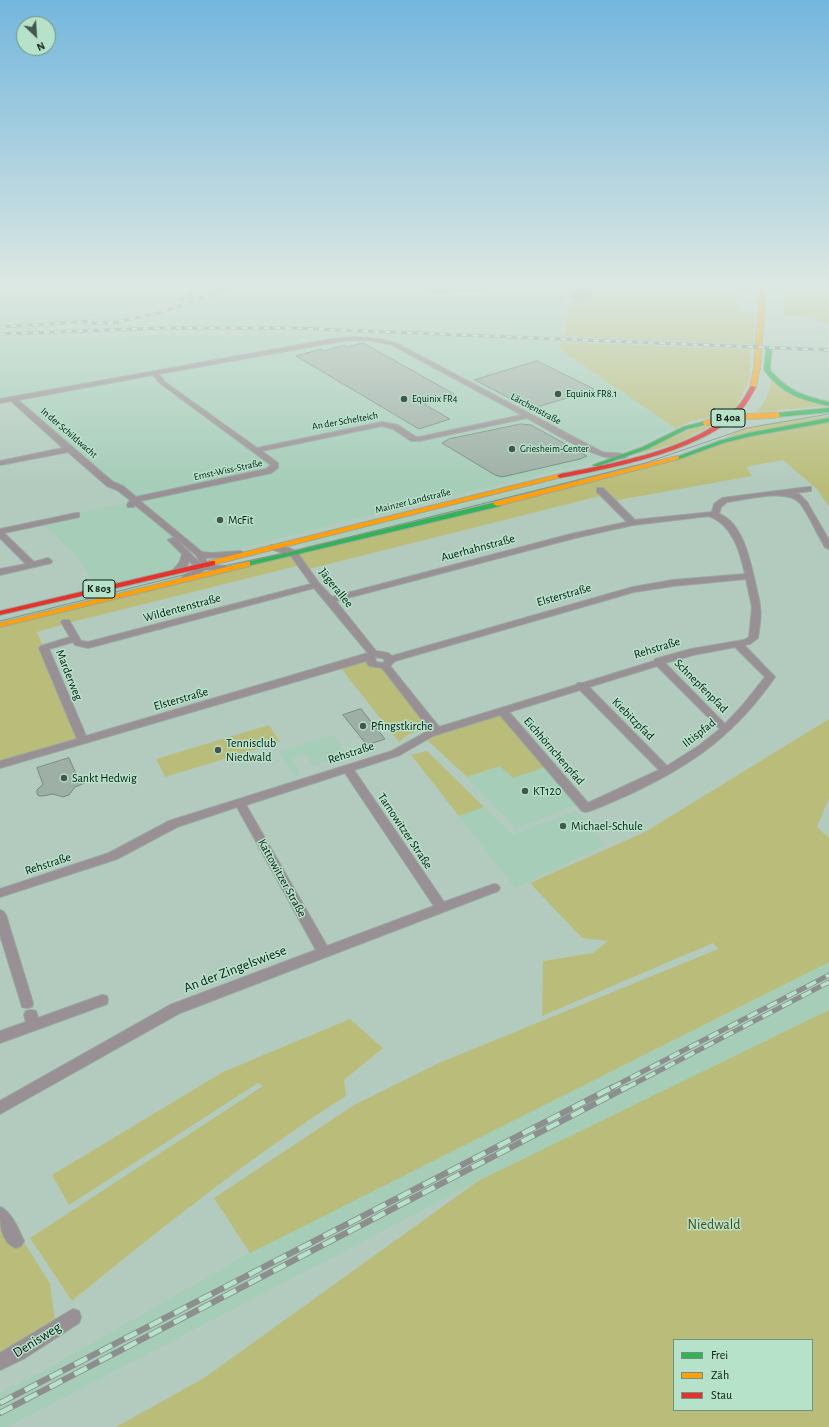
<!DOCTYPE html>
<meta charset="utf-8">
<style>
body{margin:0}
#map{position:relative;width:829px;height:1427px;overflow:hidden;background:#b3cbbe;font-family:"Alegreya Sans",sans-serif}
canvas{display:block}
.legend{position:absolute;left:673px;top:1339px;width:140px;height:72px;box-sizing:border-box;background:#b6e2ca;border:1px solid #719280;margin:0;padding:5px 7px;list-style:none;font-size:12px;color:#091911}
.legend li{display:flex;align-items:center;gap:8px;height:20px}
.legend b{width:20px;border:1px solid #719280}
.north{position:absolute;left:16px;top:16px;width:40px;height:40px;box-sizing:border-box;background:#b6e2ca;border:1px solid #719280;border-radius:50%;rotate:155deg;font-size:11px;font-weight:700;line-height:16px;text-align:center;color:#091911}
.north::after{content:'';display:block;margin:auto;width:14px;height:18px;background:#44574e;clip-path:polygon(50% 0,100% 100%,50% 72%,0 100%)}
</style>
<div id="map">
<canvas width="829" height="1427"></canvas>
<ul class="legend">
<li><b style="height:5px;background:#30b455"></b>Frei</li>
<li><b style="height:5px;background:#ff9f0a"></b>Zäh</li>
<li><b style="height:5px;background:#e5322d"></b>Stau</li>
</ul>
<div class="north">N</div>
</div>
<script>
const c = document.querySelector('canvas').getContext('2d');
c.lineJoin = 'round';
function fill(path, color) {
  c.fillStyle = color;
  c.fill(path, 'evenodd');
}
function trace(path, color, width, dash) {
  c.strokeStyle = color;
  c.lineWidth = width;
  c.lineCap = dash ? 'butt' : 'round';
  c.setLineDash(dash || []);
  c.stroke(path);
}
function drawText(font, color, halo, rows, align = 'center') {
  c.font = font + ' "Alegreya Sans",sans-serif';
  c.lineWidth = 3;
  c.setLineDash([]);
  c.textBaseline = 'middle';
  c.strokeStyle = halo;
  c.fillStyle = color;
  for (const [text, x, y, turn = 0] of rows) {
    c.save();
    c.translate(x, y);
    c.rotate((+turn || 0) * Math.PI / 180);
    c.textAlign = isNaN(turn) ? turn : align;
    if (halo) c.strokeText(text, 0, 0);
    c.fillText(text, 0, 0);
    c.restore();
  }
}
const built = new Path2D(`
 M0 284H585L563 300 562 332 366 327 829 347V351L557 342 562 351 675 428 621 452 588 463 354 519 174 566 176 571 95 587 79 559 40 521 135 501 13 400 0 402V340L66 337 69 340 160 334H204L232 337 245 330 151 331 0 338Z
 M829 412V416L768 425 763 422 779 419 778 416Z
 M633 462 638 466 305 549 302 545 315 542 314 541 416 515 417 516 456 507Z
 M193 570 190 575 0 623V618Z
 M333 735 347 755 313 766 305 754 291 759 301 775 295 776 279 752Z
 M427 751 512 835 576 811 605 845 515 888 411 755Z
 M500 766H548L581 803 516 828 467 777Z
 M829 962V1010L478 1181 7 1427H0V1393L34 1376 250 1253Z`);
const green = new Path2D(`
 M589 284H748L747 292 731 300 748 312 755 314 753 344 618 339V337H614V339L564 336 570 301 572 296C578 298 584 299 589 296L582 289Z
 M783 284H829V291L827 292 829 293V325L810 317 785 316Z
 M557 342 749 349H750V379L736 407 723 415 695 420 675 428 562 351Z
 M771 380 826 406 757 412C765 402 770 393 771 380Z
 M829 416V418L725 438C756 421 795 420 829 416Z
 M829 420V507L817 489 783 460 746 467 752 476 607 502 604 495 305 570 301 565 68 623 37 632 83 741 0 765V625L641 469 721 442Z
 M719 422 677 443 635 455 689 430Z
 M368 658 383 667 431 727 409 734 399 742 340 667Z
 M499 714 506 716 548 766 513 778 500 766 467 777 428 741 430 737Z
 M829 719V798L817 827 829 838V962L250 1253 214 1198 354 1105 439 1063 718 949 713 943 542 1016 543 961 593 953 608 941 582 938 530 883 645 832Z
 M269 725 280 742 165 777 156 759Z
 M427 751 484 807 459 816 411 755Z
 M829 1010V1427H116L204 1378 478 1181ZM674 1340H812V1410H674Z
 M350 1019 383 1048 344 1080 346 1096C250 1157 160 1229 72 1301L30 1238 263 1086 258 1083 69 1205 52 1175 223 1072Z
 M3 1210 50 1283 55 1320 0 1364V1212Z`);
const building = new Path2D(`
 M428 284H485V290L434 293Z
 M363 343 454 394 424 404 450 419 419 429 296 356 321 349 324 351 344 345 347 347Z
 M537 361 594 389 592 390 595 392 581 397 577 395 530 409 475 380Z
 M521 424 531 425 587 456 580 459 502 477 495 475 442 443 449 439Z
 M361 709 385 739 367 745 343 715Z
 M69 758 77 776H86L88 779 87 782 75 787 69 795 63 797 53 794 43 796H39L37 794V790L43 784 37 768Z`);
const street = new Path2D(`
 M582 287 592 294V296L581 299 570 297V295ZM582 292 586 295 576 296Z
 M358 337 380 339 396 343 602 452C609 454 623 452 628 456 610 470 546 428 527 418L419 441H411L393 429 382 426 262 451 278 463V468L271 473 140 501 202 552 211 553 241 551 245 554 241 557 205 558 209 565 225 566 229 569 225 572 205 569C199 575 191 581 182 580L181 578C185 573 192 573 196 568L189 561 187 566 179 573H173L172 571C178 564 180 564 182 554L168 540 172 538H175L201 564 196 555 135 505 134 507H128L127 505 130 500 117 490 107 486 68 452 0 465V461L63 448 11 401 0 403V399L337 338ZM358 340 373 341 392 345 522 415 419 437H416L398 425 382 422 257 448 165 382 159 374 337 342ZM153 375 161 384 271 465 266 469 136 497 123 486 113 482 18 400Z
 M808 487H811V491L794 493 799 494 807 502 829 540V549L825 547C817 534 809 515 800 503 787 488 745 500 727 502L721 507 719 514C744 523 751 565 756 586 757 593 760 600 760 607 762 617 759 628 758 638L750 644 744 645 775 677C736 733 695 763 634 792 619 799 602 807 586 812L582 811 500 715 433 736 400 755 354 770 444 902 494 884 498 885 500 888 498 891 180 1013 0 1114V1101L170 1005 316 950 237 807 177 827 117 859 0 897V889L109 853 169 821 392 751 430 730 382 668 369 666 366 661 0 768V761L77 739 39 648 41 646 70 637 61 622 63 620H69L81 641 88 642 311 584 291 556 271 549 270 547 271 545H274L289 548 297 552 319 583 332 597 571 534 627 522 597 492V488H603L635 520 712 512 714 504 722 498ZM709 516C733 525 740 552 745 574L673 580 633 587 392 656 388 653 376 651 336 601 575 538 633 525ZM746 579 752 607 749 637 744 640 691 649 655 659 654 661 583 683H578L576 685 439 727 390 666 395 661 634 592 673 586ZM314 588 368 653 86 736 49 649 73 642 75 645 88 648ZM735 647 765 677 742 706 725 724 665 663 693 655ZM375 657 382 658 385 660 383 663 376 662ZM657 666 720 729 700 745 667 766 589 687ZM580 690 659 770 588 803 509 712ZM345 773 434 906 327 946 246 805Z
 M76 513H79V517L4 533 34 562 48 558 52 561 51 563 0 575V569L26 564 0 538V529Z
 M0 910 4 912 6 915 33 1003 32 1007 27 1008 22 1007 21 1003 0 935Z
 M102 995 107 996 108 1000 107 1004 0 1043V1031L26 1022 24 1015 26 1011 31 1010 36 1011 38 1018Z
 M0 1207C11 1211 19 1230 24 1241L21 1246 16 1248C0 1242 0 1222 0 1207Z
 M73 1309 79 1311 81 1317 79 1323 25 1358 0 1370V1353Z`);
const fast = new Path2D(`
 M769 346 772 348 770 370C788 391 803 396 829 402V406C800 399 783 395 764 370L766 348Z
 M829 408V412L777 417 774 415 777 413Z
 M829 418V422L751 436 723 443 679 459 677 460 674 458 719 441 749 433Z
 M706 421 709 423 708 424 687 429 647 449 598 466H594L593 465 643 447 683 427Z
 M497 502 501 504 500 506 247 566 243 564 247 562Z`);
const slow = new Path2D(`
 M760 284H766L760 368 756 387 753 389 750 387 754 368Z
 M677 456 679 457V459L497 506 493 504 494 502Z
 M560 474 563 476 562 477 212 565 208 563 209 561Z
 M247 562H250V566L0 627V623Z`);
const jam = new Path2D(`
 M751 386 756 387C752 394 748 402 743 408 708 450 612 468 560 478L557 476 560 474C615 463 699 449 738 406 743 401 747 392 751 386Z
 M212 561H215V565L0 615V611Z`);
const tram = new Path2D(`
 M0 621 199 571 290 552 645 463 747 428 829 414`);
const railFar2 = new Path2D(`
 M176 304 189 294 192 284
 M86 324 114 322
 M108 324 159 313 241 284
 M0 327 92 321
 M0 334 162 328H290L829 350`);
const railFar1 = new Path2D(`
 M611 1088 829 975
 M626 1088 829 982`);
const rail = new Path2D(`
 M0 1403 613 1087
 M0 1413 627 1087`);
const slowBridge = new Path2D(`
 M706 423 739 417 777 415`);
const markers = [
 [558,394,4,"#44574e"],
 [404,399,4,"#44574e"],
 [512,449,4,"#44574e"],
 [220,520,4,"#44574e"],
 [363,726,4,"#44574e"],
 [218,750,4,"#44574e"],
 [64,778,4,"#44574e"],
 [525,791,4,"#44574e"],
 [563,826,4,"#44574e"]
];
const farPoinames = [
 ["Equinix FR8.1",566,394],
 ["Equinix FR4",412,399],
 ["Griesheim-Center",520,449]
];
const farStreetnames = [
 ["Lärchenstraße",536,409,28],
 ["An der Schelteich",345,421,-10],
 ["In der Schildwacht",69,433,41],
 ["Ernst-Wiss-Straße",228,470,-12],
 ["Mainzer Landstraße",413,501,-14]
];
const shields = [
 [728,418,34],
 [99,589,32]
];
const shieldNames = [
 ["B 40a",728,418],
 ["K 803",99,589]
];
const poiNames = [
 ["McFit",228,520],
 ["Pfingstkirche",371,726],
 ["Tennisclub",226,743],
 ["Niedwald",226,757],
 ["Sankt Hedwig",72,778],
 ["KT120",533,791],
 ["Michael-Schule",571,826]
];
const streetNames = [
 ["Auerhahnstraße",478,548,-15],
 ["Jägerallee",336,588,51],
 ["Elsterstraße",564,595,-16],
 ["Wildentenstraße",182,608,-15],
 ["Rehstraße",657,648,-17],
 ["Marderweg",69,675,68],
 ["Schnepfenpfad",701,686,45],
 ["Elsterstraße",181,699,-16],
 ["Kiebitzpfad",633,719,45],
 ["Iltispfad",699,733,-38],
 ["Eichhörnchenpfad",554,751,49],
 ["Rehstraße",351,753,-18],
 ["Tarnowitzer Straße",405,831,56],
 ["Rehstraße",48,864,-18],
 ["Kattowitzer Straße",282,878,61]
];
const nearStreetnames = [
 ["An der Zingelswiese",235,969,-21],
 ["Denisweg",37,1340,-32]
];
const nearParknames = [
 ["Niedwald",714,1225]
];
fill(built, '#a5cdb8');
fill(green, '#babd7a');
fill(building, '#9eb0a6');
trace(building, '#788a80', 1);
trace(street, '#96a99f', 2);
trace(fast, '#96a99f', 2);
trace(slow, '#96a99f', 2);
trace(jam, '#96a99f', 2);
fill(street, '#999095');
fill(fast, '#30b455');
fill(slow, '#ff9f0a');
fill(jam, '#e5322d');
trace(tram, '#8c8f8e', 1);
trace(railFar2, '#8c8f8e', 3);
trace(railFar1, '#8c8f8e', 5);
trace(rail, '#8c8f8e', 6);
trace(railFar2, '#b6e2ca', 2, [5.5]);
trace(railFar1, '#b6e2ca', 3.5, [11]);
trace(rail, '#b6e2ca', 4.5, [14]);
trace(slowBridge, '#96a99f', 7, []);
trace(slowBridge, '#ff9f0a', 5.5);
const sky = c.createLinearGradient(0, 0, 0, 484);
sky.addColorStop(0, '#73b6dd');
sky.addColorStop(0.59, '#dde8e2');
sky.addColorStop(1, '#dde8e200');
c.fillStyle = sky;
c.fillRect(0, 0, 829, 484);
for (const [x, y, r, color] of markers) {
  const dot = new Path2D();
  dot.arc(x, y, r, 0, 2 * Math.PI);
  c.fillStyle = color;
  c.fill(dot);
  trace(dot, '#b6e2ca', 1.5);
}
drawText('10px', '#091911', '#b6e2ca', farPoinames, 'left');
drawText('10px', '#091911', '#b6e2ca', farStreetnames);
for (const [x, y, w] of shields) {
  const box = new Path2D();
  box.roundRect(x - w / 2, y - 9, w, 18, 3);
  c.fillStyle = '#b6e2ca';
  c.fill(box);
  trace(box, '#091911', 1);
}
drawText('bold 11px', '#091911', null, shieldNames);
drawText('12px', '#091911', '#b6e2ca', poiNames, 'left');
drawText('12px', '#091911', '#b6e2ca', streetNames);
drawText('14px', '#091911', '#b6e2ca', nearStreetnames);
drawText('14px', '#4e4818', '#b6e2ca', nearParknames);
</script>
